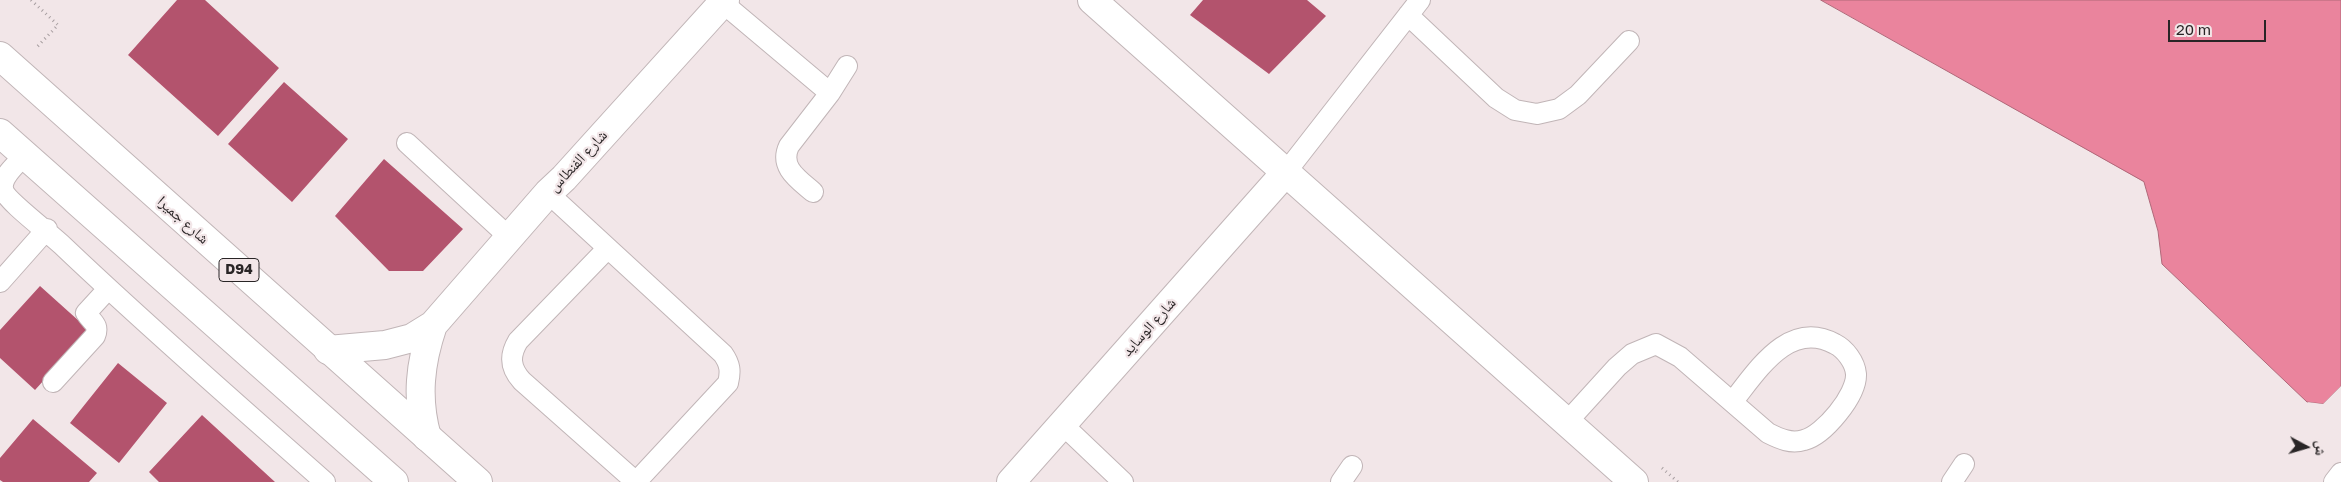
<!DOCTYPE html>
<meta charset="utf-8">
<style>
body{margin:0}
#map{position:relative;width:2341px;height:482px;overflow:hidden;background:#f2e6e8;font-family:"Golos Text","Noto Naskh Arabic",sans-serif}
canvas{display:block}
.north{position:absolute;left:2281px;top:422px;width:50px;height:50px;-webkit-text-stroke:4px #f2e6e8;paint-order:stroke;rotate:96deg;font-size:14px;font-weight:700;line-height:20px;text-align:center;color:#292526}
.north::after{content:'';display:block;margin:auto;width:18px;height:22px;background:#292526;clip-path:polygon(50% 0,100% 100%,50% 72%,0 100%)}
.scale{position:absolute;left:2168px;top:20px;width:98px;height:22px;box-sizing:border-box;border:2px solid #292526;border-top:0;padding-left:6px;font-size:15px;line-height:18px;white-space:nowrap;color:#292526;-webkit-text-stroke:4px #f2e6e8;paint-order:stroke}
</style>
<div id="map">
<canvas width="2341" height="482"></canvas>
<div class="north">ش</div>
<div class="scale">20 m</div>
</div>
<script>
const c = document.querySelector('canvas').getContext('2d');
c.lineJoin = 'round';
function fill(path, color) {
  c.fillStyle = color;
  c.fill(path, 'evenodd');
}
function trace(path, color, width, dash) {
  c.strokeStyle = color;
  c.lineWidth = width;
  c.lineCap = dash ? 'butt' : 'round';
  c.setLineDash(dash || []);
  c.stroke(path);
}
function drawText(font, color, halo, rows, align = 'center') {
  c.font = font + ' "Golos Text","Noto Naskh Arabic",sans-serif';
  c.lineWidth = 4.5;
  c.setLineDash([]);
  c.textBaseline = 'middle';
  c.strokeStyle = halo;
  c.fillStyle = color;
  for (const [text, x, y, turn = 0] of rows) {
    c.save();
    c.translate(x, y);
    c.rotate((+turn || 0) * Math.PI / 180);
    c.textAlign = isNaN(turn) ? turn : align;
    if (halo) c.strokeText(text, 0, 0);
    c.fillText(text, 0, 0);
    c.restore();
  }
}
const water = new Path2D(`
 M1821 0H2341V386L2323 404 2307 402 2162 264 2158 231 2144 182Z`);
const pier = new Path2D(`
 M2341 386V390L2324 406 2310 404 2307 402 2323 404Z`);
const building = new Path2D(`
 M177 0H205L279 68 218 136 128 55Z
 M1203 0H1307L1326 16 1269 74 1190 15Z
 M284 82 348 139 292 202 228 144Z
 M384 159 463 229 423 271H389L335 216Z
 M40 286 89 330 35 390 0 358V330Z
 M118 363 167 403 119 463 70 423Z
 M202 415 275 482H159L149 472Z
 M33 419 97 473 89 482H3L0 480V458Z`);
const path = new Path2D(`
 M31 0 58 25 36 48
 M1662 468 1678 482`);
const service = new Path2D(`
 M723 3 830 93
 M1408 15 1496 98 1515 110 1537 114 1559 109 1578 95 1629 41
 M407 143 509 237
 M25 155C17 164 1 176 3 189 5 200 52 235 63 246 148 327 237 404 325 482
 M1286 172 1420 0
 M813 192C798 179 779 167 789 146L830 93 847 66
 M548 193 723 354C730 364 731 371 728 383L636 482
 M607 249 518 341C509 356 510 368 522 381L636 482
 M0 282 47 229
 M53 382 95 336C100 324 91 322 86 313L108 289
 M1567 422 1617 367 1632 354 1656 344 1680 357 1768 433C1780 439 1791 444 1804 440 1824 435 1857 395 1856 374 1855 362 1845 349 1835 344 1789 319 1758 370 1733 401
 M1062 424 1123 482
 M1341 482 1352 466
 M1952 482 1964 464
 M2334 482 2341 473`);
const minor = new Path2D(`
 M1092 0 1634 482
 M328 350 385 345 412 338 433 325 548 193 564 178 725 0
 M427 437C416 398 420 363 433 325
 M1011 482 1286 172`);
const primary = new Path2D(`
 M0 56 478 482
 M0 133 394 482`);
const shields = [
 [239,270,40]
];
const shieldNames = [
 ["D94",239,270]
];
const streetNames = [
 ["شارع الفنطاس",578,161,-47],
 ["شارع جميرا",183,220,42],
 ["شارع الوسايد",1149,327,-48]
];
fill(water, '#ea849d');
trace(water, '#b06879', 1);
fill(pier, '#f2e6e8');
fill(building, '#b3536d');
trace(service, '#c1b5b7', 22);
trace(minor, '#c1b5b7', 30);
trace(primary, '#c1b5b7', 30);
trace(path, '#a79ea0', 3, [1, 4]);
trace(service, '#fff', 20);
trace(minor, '#fff', 28);
trace(primary, '#fff', 28);
for (const [x, y, w] of shields) {
  const box = new Path2D();
  box.roundRect(x - w / 2, y - 11.5, w, 23, 4);
  c.fillStyle = '#f2e6e8';
  c.fill(box);
  trace(box, '#292526', 1);
}
drawText('bold 14px', '#292526', null, shieldNames);
drawText('15px', '#292526', '#f2e6e8', streetNames);
</script>
